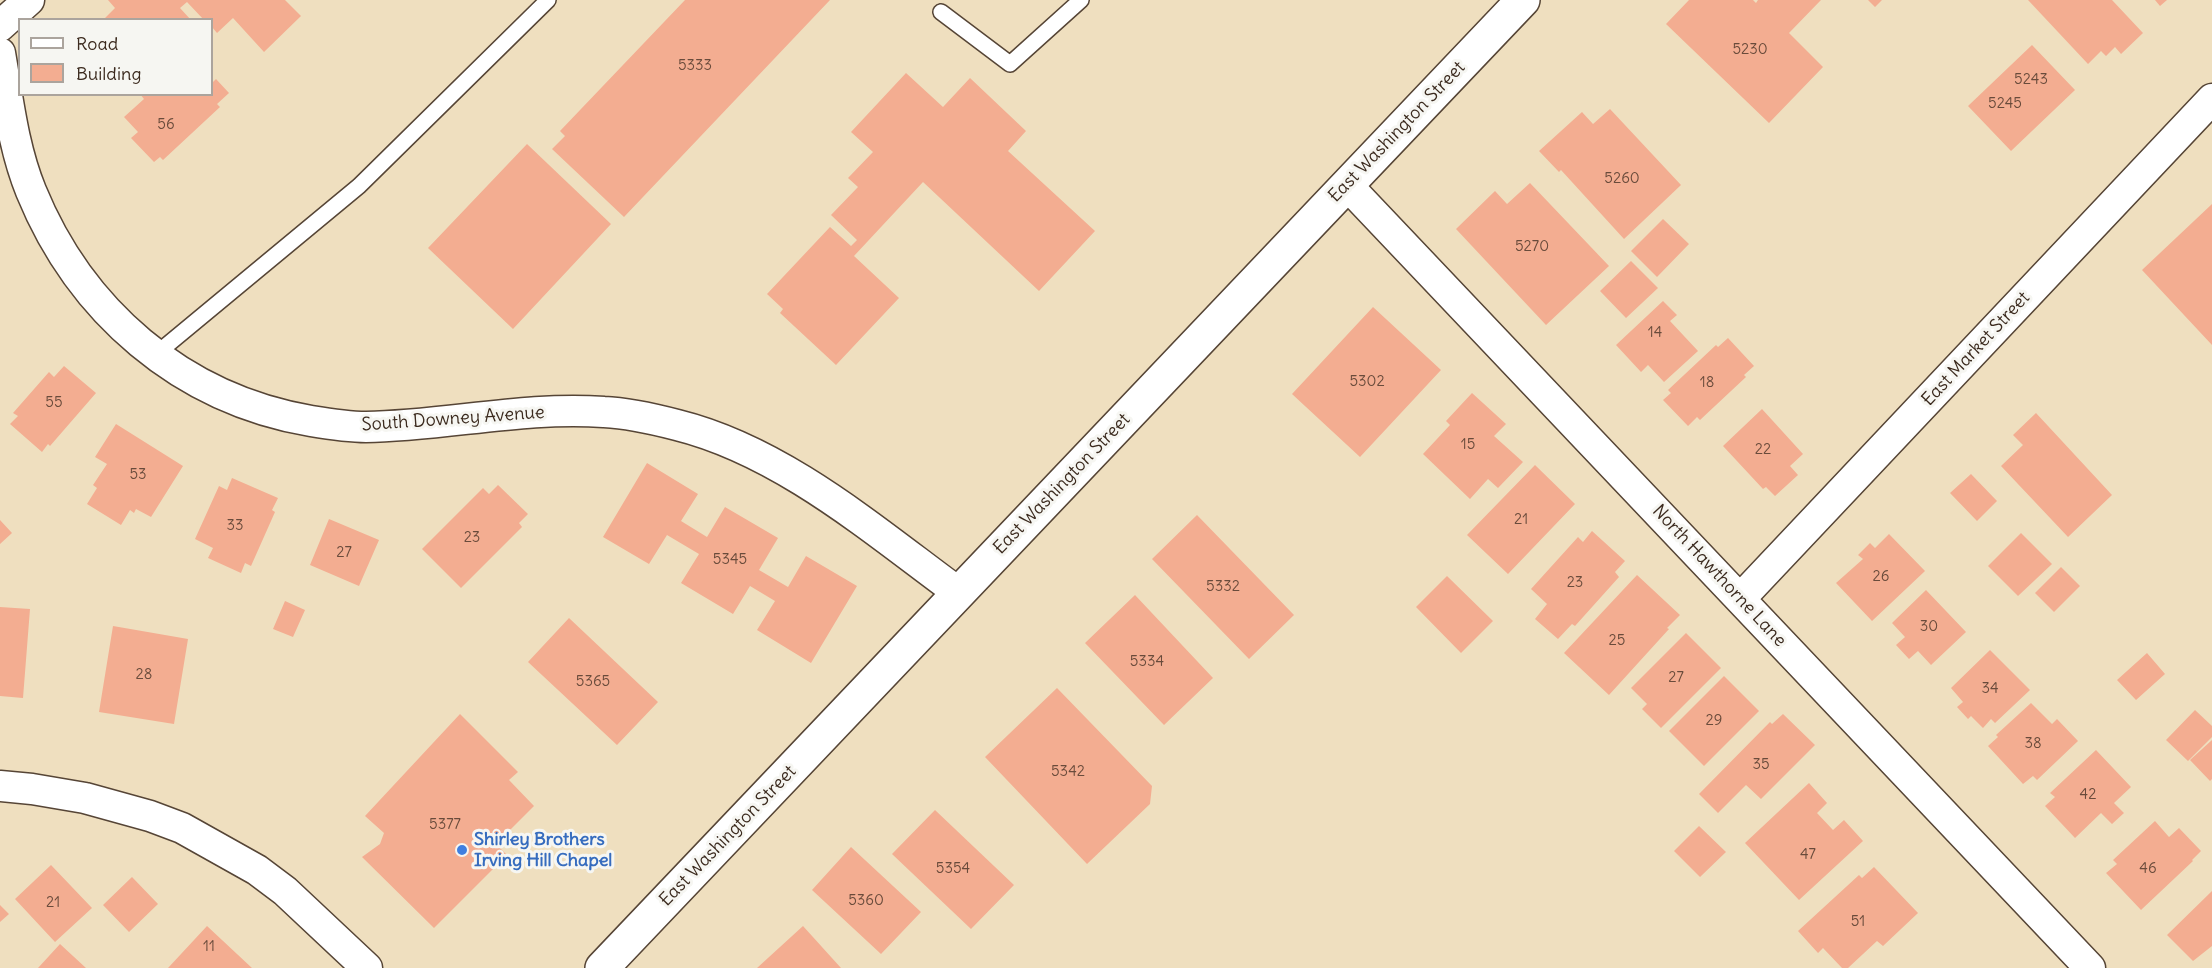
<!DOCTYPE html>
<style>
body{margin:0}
#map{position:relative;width:2212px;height:968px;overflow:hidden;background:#efdfbf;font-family:Delius,sans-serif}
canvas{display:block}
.legend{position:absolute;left:18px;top:18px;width:195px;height:78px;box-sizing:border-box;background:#f6f6f2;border:2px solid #aba49d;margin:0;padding:8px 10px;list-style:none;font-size:18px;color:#3b2a1e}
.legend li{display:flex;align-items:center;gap:12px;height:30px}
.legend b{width:30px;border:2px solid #aba49d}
</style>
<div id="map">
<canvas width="2212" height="968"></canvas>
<ul class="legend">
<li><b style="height:8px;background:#fff"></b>Road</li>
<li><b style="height:16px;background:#f3ad91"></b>Building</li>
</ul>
</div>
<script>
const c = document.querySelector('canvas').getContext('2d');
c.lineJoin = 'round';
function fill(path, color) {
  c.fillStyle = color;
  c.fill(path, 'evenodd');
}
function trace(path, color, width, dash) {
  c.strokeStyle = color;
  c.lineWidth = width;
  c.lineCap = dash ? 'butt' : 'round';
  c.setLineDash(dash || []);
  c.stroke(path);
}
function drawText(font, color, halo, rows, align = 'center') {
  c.font = font + ' Delius,sans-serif';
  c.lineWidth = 6;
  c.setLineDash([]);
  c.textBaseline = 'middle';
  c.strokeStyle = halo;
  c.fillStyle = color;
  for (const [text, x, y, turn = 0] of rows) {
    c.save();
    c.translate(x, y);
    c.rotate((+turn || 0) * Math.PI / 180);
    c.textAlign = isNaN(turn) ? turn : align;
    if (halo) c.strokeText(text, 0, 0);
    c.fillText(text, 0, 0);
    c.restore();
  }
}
const building = new Path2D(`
 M108 0H285L301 16 264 52 233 18 217 33 212 27V20H204L187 2 180 8 191 20H103L115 8Z
 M685 0H830L624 217 552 149 565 136 560 131Z
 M1689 0H1753L1756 3 1758 0H1821L1789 33 1823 67 1769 123 1666 24Z
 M1868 0H1882L1875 7Z
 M2028 0H2112L2143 33 2121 54 2115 47 2106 56 2101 51 2088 64Z
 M2155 0H2167L2160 6Z
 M2032 45 2075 90 2011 151 1968 106Z
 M906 73 943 107 970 78 1026 131 1008 151 1095 231 1039 291 923 182 854 256 899 298 836 365 780 313 783 309 767 294 830 227 851 246 857 240 831 215 858 187 848 178 873 152 851 132Z
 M216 79 229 93 217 104 220 107 163 160 160 157 154 162 131 138 138 132 124 117 144 99 140 94H212V83Z
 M1610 109 1681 185 1624 239 1561 170 1559 172 1539 151 1582 112 1593 124Z
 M527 144 611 224 513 329 428 248Z
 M1530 183 1609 266 1546 325 1456 229 1495 191 1507 204Z
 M2212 204V345L2142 270Z
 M1663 219 1689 244 1657 277 1631 251Z
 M1631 261 1658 288 1626 318 1600 291Z
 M1663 301 1677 315 1670 321 1698 351 1664 382 1648 365 1641 372 1616 345Z
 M1373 307 1441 370 1360 457 1292 394Z
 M1728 338 1754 366 1744 375 1746 377 1700 420 1697 417 1688 426 1663 400 1671 393 1668 390 1716 345 1718 347Z
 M64 366 96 393 50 446 48 444 42 452 10 424 18 416 13 413 49 372 54 377Z
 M1472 393 1506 424 1494 436 1523 462 1498 488 1488 479 1470 499 1423 454 1450 425 1446 421Z
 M1762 409 1803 454 1790 466 1798 475 1775 496 1766 487 1763 489 1723 446Z
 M2036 413 2112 495 2068 537 2001 466 2023 445 2013 435Z
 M116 424 183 466 151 517 136 509 134 513 130 510 121 525 87 504 97 488 93 485 107 464 95 457Z
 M647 463 698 494 681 521 707 537 725 507 778 538 759 570 788 587 806 556 857 586 811 663 757 630 775 601 750 586 733 614 681 583 699 554 667 535 649 564 603 537Z
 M1535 465 1575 504 1508 574 1467 535Z
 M1971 474 1997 501 1977 521 1950 493Z
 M232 478 278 498 272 510 275 512 251 566 245 563 241 573 208 558 213 548 195 539 219 486 227 490Z
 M498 485 528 514 519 523 522 527 461 588 422 549 483 488 489 494Z
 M1197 515 1294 615 1249 659 1152 559Z
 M329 519 379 540 359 586 310 565Z
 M0 520 12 533 0 544Z
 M1592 531 1625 561 1615 572 1619 577 1575 626 1572 624 1558 639 1535 619 1547 604 1531 589 1578 537 1583 542Z
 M2021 533 2052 564 2018 596 1988 566Z
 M1889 534 1925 571 1872 621 1836 583 1863 559 1858 555 1870 543 1875 548Z
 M2061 567 2080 586 2054 612 2035 593Z
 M1637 575 1680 615 1667 628 1669 629 1609 695 1564 653Z
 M1447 576 1493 621 1461 653 1416 607Z
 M1926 590 1966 632 1931 665 1918 651 1909 659 1896 645 1905 637 1892 623Z
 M1135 595 1213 678 1164 725 1085 643Z
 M285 601 305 610 293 637 273 629Z
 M0 607 30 609 23 698 0 696Z
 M569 618 658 702 617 745 528 662Z
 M113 626 188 639 174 724 99 712Z
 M1686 633 1721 668 1661 728 1642 709 1647 704 1631 688Z
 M1990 650 2030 690 1995 723 1991 719 1983 728 1971 716 1968 719 1957 707 1963 702 1951 688Z
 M2147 653 2165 674 2136 700 2117 680Z
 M1724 676 1759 711 1704 766 1669 731Z
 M1057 688 1152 786 1150 804 1087 864 985 757Z
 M2031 703 2052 724 2057 719 2078 741 2037 780 2033 776 2023 784 1988 746 1998 737 1996 735Z
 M2195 710 2212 726V737L2188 761 2166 740Z
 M460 714 518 772 509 780 534 806 496 844 507 855 434 928 362 857 380 844 384 833 365 816Z
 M1783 714 1815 745 1761 799 1746 785 1718 813 1699 794 1770 722 1772 724Z
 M2212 740V779L2210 781 2190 760Z
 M2096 750 2131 787 2114 803 2124 813 2112 824 2101 813 2075 838 2045 806 2055 797 2050 793Z
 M1809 783 1827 803 1817 813 1833 830 1844 820 1863 841 1799 900 1745 843Z
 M935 810 1014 885 971 929 892 854Z
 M2155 821 2169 837 2179 828 2201 851 2192 860 2193 861 2141 910 2106 873 2117 864 2113 860Z
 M1699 826 1726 852 1700 877 1674 851Z
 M851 847 921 912 881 954 812 890Z
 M51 865 92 908 55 942 15 899Z
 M1874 867 1918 913 1883 946 1877 941 1848 968H1842L1823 948 1818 953 1798 931 1859 875 1862 878Z
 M132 877 158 904 129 932 103 905Z
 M2212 891V946L2193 961 2167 935Z
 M0 905 9 914 0 922Z
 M207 926 252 968H168Z
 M803 926 841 968H757Z
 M60 944 86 968H38Z`);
const lane = new Path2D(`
 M941 12 1010 64 1081 0
 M155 355 359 186 548 0`);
const street = new Path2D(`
 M0 26 29 0
 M0 53C8 99 13 147 31 191 80 311 181 399 311 421 329 424 347 427 366 427 445 426 525 406 604 412 628 413 654 419 677 425 782 451 873 530 959 593
 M1347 185 2090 968
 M1740 599 2212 99
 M0 786 32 789 85 798 150 816 182 828 257 870 285 891 367 968`);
const primary = new Path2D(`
 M602 968 1523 0`);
const markers = [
 [462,850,6,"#3f7fe0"]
];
const numberNames = [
 ["5230",1750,50],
 ["5333",695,66],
 ["5243",2031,80],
 ["5245",2005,104],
 ["56",166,125],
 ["5260",1622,179],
 ["5270",1532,247],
 ["14",1655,333],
 ["5302",1367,382],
 ["18",1707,383],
 ["55",54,403],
 ["15",1468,445],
 ["22",1763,450],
 ["53",138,475],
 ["21",1521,520],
 ["33",235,526],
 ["23",472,538],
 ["27",344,553],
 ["5345",730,560],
 ["26",1881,577],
 ["23",1575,583],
 ["5332",1223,587],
 ["30",1929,627],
 ["25",1617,641],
 ["5334",1147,662],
 ["28",144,675],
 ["27",1676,678],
 ["5365",593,682],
 ["34",1990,689],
 ["29",1714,721],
 ["38",2033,744],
 ["35",1761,765],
 ["5342",1068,772],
 ["42",2088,795],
 ["5377",445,825],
 ["47",1808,855],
 ["5354",953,869],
 ["46",2148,869],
 ["5360",866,901],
 ["21",53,903],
 ["51",1858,922],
 ["11",209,947]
];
const streetNames = [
 ["East Washington Street",1397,132,-46],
 ["East Market Street",1976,349,-47],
 ["South Downey Avenue",453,419,-4],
 ["East Washington Street",1062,484,-46],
 ["North Hawthorne Lane",1719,576,47],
 ["East Washington Street",728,836,-46]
];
const shopNames = [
 ["Shirley Brothers",474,840],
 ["Irving Hill Chapel",474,861]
];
fill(building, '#f3ad91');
trace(lane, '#564536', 18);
trace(street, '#564536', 33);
trace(primary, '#564536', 36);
trace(lane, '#fff', 15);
trace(street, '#fff', 30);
trace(primary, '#fff', 33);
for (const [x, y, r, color] of markers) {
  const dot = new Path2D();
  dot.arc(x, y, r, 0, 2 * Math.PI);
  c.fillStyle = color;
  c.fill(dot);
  trace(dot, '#f6f6f2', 2);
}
drawText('15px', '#694b3b', null, numberNames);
drawText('18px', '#3b2a1e', '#f6f6f2', streetNames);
drawText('bold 18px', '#366cbe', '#f6f6f2', shopNames, 'left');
</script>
